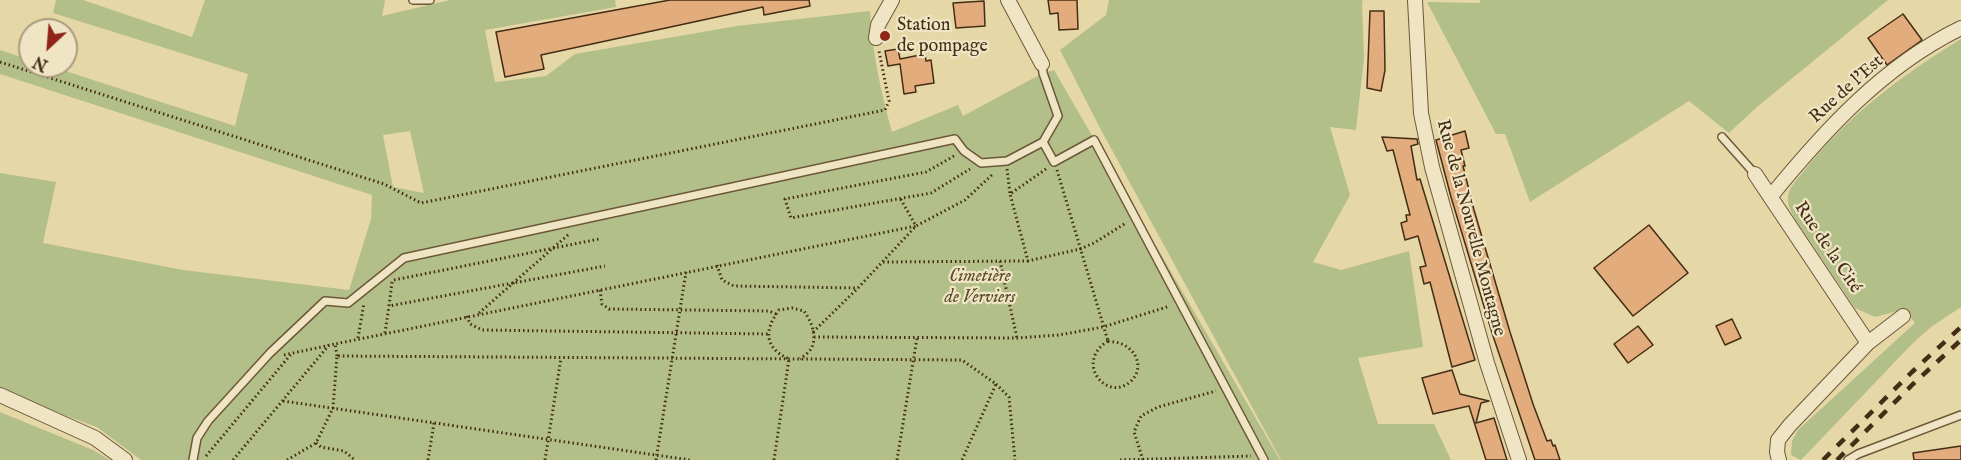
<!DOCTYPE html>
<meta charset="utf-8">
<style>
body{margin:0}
#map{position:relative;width:1961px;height:460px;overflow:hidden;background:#e6d7a6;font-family:"IM FELL English",serif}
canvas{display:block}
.north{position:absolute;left:18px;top:18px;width:60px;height:60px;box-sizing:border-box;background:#efe5c5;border:2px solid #ab9b7f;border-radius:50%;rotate:206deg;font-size:16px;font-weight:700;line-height:24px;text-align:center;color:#442d15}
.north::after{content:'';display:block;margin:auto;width:21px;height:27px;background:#8f2418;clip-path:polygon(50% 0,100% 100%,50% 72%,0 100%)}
</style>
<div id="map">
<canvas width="1961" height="460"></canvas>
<div class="north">N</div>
</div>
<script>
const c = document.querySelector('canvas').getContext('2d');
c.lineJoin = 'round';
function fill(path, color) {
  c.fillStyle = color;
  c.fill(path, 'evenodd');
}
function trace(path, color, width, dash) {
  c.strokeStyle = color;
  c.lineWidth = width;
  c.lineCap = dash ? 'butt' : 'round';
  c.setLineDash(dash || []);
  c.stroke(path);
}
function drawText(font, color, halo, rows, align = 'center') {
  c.font = font + ' "IM FELL English",serif';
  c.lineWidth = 4.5;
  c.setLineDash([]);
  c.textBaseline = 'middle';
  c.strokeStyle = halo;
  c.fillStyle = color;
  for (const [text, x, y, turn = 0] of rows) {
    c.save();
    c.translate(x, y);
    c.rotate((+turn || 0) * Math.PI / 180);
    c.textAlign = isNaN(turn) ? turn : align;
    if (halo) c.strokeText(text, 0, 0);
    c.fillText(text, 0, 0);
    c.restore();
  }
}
const green = new Path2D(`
 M56 0H83L192 37 205 0H385L382 16 450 0H615L616 7 485 30 495 82 546 76 575 54 737 26 870 11C872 51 881 93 892 132L958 105 963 116 1043 73 1054 70 1280 460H141L97 427 0 392V173L56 182 43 243 183 270 349 290 371 219 372 195 0 74V50L30 60V66H50L235 126 248 74 53 13ZM410 131 424 193 393 187 383 135Z
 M1109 0H1363L1362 3 1364 57 1356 130 1330 127 1350 195 1313 262 1341 270 1409 251 1423 347 1358 358 1378 424H1434L1451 460H1281L1100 128 1060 50 1106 15Z
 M1480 0H1888L1757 107 1729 133 1689 101 1530 202 1505 134H1496L1427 2 1480 3Z
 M1961 39V307L1931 327 1912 344 1801 460 1791 455 1792 441 1798 430 1915 323 1905 309 1875 317 1855 308 1795 219C1792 212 1787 206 1788 198 1788 187 1798 179 1804 171 1847 116 1902 75 1961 39Z
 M0 412 93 450 110 460H0Z`);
const building = new Path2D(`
 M670 0H809L810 6 764 15 763 7 541 55 544 69 505 77 496 32Z
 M1048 0H1077L1078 29 1059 30 1058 13 1050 14Z
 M984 1 985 26 956 28 953 3Z
 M1370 11H1384L1385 70 1381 91 1367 88Z
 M1903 14 1922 40 1887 65 1868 38Z
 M898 49 900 59 925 54 926 61 931 60 934 83 915 86 916 92 904 94 900 64 888 66 885 51Z
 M1465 131 1469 148 1461 150 1465 166H1463L1474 210 1510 332 1533 404 1547 441 1551 440 1553 446 1555 445 1560 460H1535L1493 336 1451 197 1436 140Z
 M1382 137 1417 139 1418 144 1411 146 1417 180 1420 179 1475 360 1452 367 1430 282 1424 284 1420 267 1426 266 1418 236 1405 240 1401 223 1407 221 1406 215H1410L1393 150 1387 151Z
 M1649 225 1688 273 1633 316 1594 268Z
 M1732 319 1741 338 1725 345 1716 326Z
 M1638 326 1653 345 1628 363 1614 344Z
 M1452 370 1460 394 1489 401 1481 403 1476 423 1494 418 1507 460H1486L1469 406 1433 414 1422 378Z
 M1961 446V460H1914L1913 453Z`);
const path = new Path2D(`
 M0 62 384 184 421 203 885 110 889 101 879 51
 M954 156 926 172 785 199 791 218 931 193 970 169
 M1007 169 1010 194
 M1046 169 1010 194 1028 261 1080 249 1094 243 1126 223
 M1057 170 1108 341
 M1000 261 1017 338
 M883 262 1028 261
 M717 265 722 280 734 286 858 288
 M394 280 599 239
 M392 282 389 306 605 266
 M600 290 602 304 609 309 769 311 776 314
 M479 313 569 234
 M467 316 470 324 482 330 769 334
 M813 332 858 288 916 226 965 200 994 173
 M385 333 389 306
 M814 337 1017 338 1059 335 1103 327 1170 306
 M358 338 364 303
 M1108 341C1113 342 1118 342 1122 344 1138 351 1144 370 1130 382 1106 402 1074 362 1108 341Z
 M284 355 335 344
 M337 356 335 344 916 226 900 198
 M996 384 1009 397 1015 460
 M283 401 690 460
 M316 443 321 447 344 451 355 460
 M206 456 292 353
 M233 460 329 345
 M287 460 316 443 333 408 337 356 962 360 996 384 962 460
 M428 460 434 423
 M545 460 561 358
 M656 460 686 272
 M774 460 789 359C764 348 764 330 779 310L792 308 804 311C811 321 818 336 811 349 809 352 804 356 800 359
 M897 460 917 338
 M1120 460 1251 456
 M1143 460 1134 432 1141 416 1158 407 1216 391`);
const lane = new Path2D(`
 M413 0H430
 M1722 137 1755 174
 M1043 142 1054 162 1094 140 1264 460
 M193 460 197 438 208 421 270 353 325 301 348 303 404 258 955 139 964 151 981 163 1007 161 1043 142 1058 116 1043 73 1042 64
 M1848 460 1858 454 1961 415`);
const street = new Path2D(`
 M1008 0 1042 64
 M1415 0 1421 113 1432 167 1487 363 1519 460
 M876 38 878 25 892 0
 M1755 174 1868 343
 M1771 196C1825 130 1883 66 1961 28
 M0 395 95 438 125 460
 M1779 460 1777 452 1778 440 1790 425 1868 343 1903 316`);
const rail = new Path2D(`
 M1823 460 1912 372 1961 327
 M1837 460 1913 384 1961 340`);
const markers = [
 [885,36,6,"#8f2418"]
];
const poiNames = [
 ["Station",897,26],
 ["de pompage",897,47]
];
const streetNames = [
 ["Rue de l'Est",1847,90,-42],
 ["Rue de la Nouvelle Montagne",1470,228,75],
 ["Rue de la Cité",1827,248,56]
];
const parkNames = [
 ["Cimetière",980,277],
 ["de Verviers",980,298]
];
fill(green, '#b3bf88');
fill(building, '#e2ac7c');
trace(building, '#442d15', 1.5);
trace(lane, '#6c5839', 10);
trace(street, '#6c5839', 16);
trace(path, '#442d15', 3, [1.5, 3]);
trace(lane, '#efe5c5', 7);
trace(street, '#efe5c5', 14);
trace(rail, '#442d15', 4.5, [10, 10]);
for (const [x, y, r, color] of markers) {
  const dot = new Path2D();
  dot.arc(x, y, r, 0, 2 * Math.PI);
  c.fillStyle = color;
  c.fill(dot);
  trace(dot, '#efe5c5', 2);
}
drawText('18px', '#442d15', '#efe5c5', poiNames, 'left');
drawText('18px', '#442d15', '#efe5c5', streetNames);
drawText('italic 18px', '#5a4a2c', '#efe5c5', parkNames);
</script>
